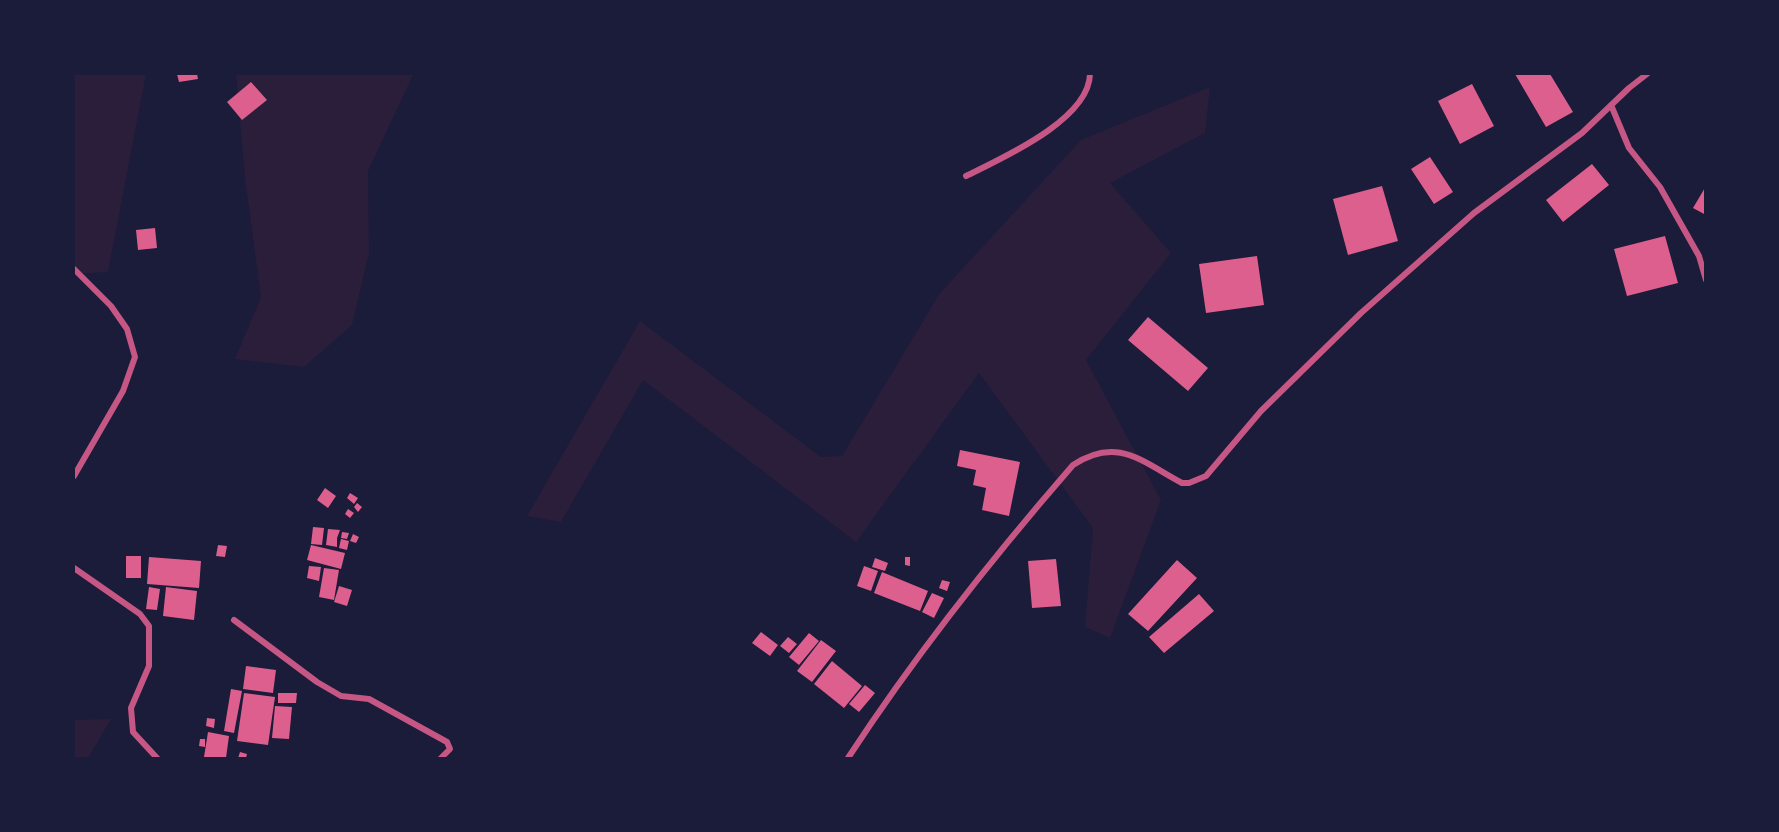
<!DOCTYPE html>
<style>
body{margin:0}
#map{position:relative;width:1779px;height:832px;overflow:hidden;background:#1b1b3a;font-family:Commissioner,sans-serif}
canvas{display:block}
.frame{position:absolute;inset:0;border:75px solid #1b1b3a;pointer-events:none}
</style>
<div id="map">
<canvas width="1779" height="832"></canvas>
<div class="frame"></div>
</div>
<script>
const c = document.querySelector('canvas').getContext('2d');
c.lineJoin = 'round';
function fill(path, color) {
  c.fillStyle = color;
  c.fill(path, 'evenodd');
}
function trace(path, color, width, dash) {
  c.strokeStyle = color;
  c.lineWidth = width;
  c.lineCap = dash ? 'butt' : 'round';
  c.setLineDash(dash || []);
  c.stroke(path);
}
const green = new Path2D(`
 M74 74H146L108 272 74 274Z
 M236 74 413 75 368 171 369 253 352 325 304 367 235 359 261 297 245 178Z
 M1210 87 1205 133 1110 183 1171 253 1086 360 1161 500 1110 638 1085 627 1093 528 979 373 856 542 643 380 561 522 527 516 640 321 821 457 842 456 940 293 1081 140Z
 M111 719 88 758H74V720Z`);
const building = new Path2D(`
 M177 74H197L198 79 179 82Z
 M1515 74H1550L1573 112 1546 127Z
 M251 82 267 100 242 120 227 102Z
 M1472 84 1494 126 1460 144 1438 101Z
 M1430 157 1453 192 1434 204 1411 169Z
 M1592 164 1609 185 1563 222 1546 200Z
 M1382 186 1398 241 1348 255 1333 199Z
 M1706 186V215L1693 208Z
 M155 228 157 248 138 250 136 230Z
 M1665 236 1678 283 1627 296 1614 249Z
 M1257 256 1264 305 1206 313 1199 264Z
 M1148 317 1208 368 1188 391 1128 340Z
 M960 450 1020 462 1009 516 982 510 986 488 973 485 976 470 957 466Z
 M325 488 336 496 328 508 317 500Z
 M350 493 358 498 354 504 347 498Z
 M357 503 362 507 358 512 354 507Z
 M348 509 354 513 350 518 345 514Z
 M313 527 324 528 322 545 311 544Z
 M328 529 340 530 337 538V547L326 545Z
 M342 532 349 533 347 539 341 538Z
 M353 534 359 537 356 543 350 541Z
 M341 539 349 541 347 550 339 548Z
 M218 545 227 546 225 557 216 556Z
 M311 545 345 553 341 569 307 560Z
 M126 556H141V578H126Z
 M149 557 201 561 199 588 147 584Z
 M905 557H910V566L905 565Z
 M875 558 888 563 885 571 872 567Z
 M1056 559 1061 606 1032 608 1028 561Z
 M1177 560 1197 578 1148 631 1128 614Z
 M309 566 321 567 319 581 307 578Z
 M864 566 878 571 871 591 857 586Z
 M324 568 339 570 334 600 319 597Z
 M882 572 928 591 920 611 874 593Z
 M942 580 950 582 947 591 939 588Z
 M339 586 352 590 347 606 334 602Z
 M149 587 160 589 157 610 146 609Z
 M166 587 197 591 194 620 163 616Z
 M932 593 944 598 934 618 922 612Z
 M1199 594 1214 611 1164 653 1149 637Z
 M761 632 778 645 770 656 752 643Z
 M809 633 819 641 799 665 789 657Z
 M788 637 797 644 789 653 780 646Z
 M821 640 836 651 812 682 797 671Z
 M832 661 862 686 844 708 814 684Z
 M246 666 276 670 273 693 243 689Z
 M865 685 875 693 859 712 849 704Z
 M231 689 242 691 234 733 224 731Z
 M244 693 275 697 268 745 237 741Z
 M278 693H297L296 703H278Z
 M275 706 292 707 289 739 272 738Z
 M207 718 215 719 214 728 206 726Z
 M208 732 229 736 226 758 204 757Z
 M200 739H205V747L199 746Z
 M240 752 247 754 246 758H238Z`);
const minor = new Path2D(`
 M1611 105 1629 148 1660 187 1699 256 1706 280
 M966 176C1002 158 1089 120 1090 74
 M74 269 111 306 127 329 135 357 123 391 74 476
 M74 568 140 614 149 626V666L131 708 133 732 157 758
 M234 620 317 682 341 696 369 699 447 742 450 749 441 758
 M848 758C914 657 993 557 1073 465 1117 436 1141 461 1182 483H1189L1206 476 1261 411 1361 313 1474 213 1582 133 1629 88 1647 74`);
fill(green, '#2a1e3b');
fill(building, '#dd5f8e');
trace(minor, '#c65784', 6);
</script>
